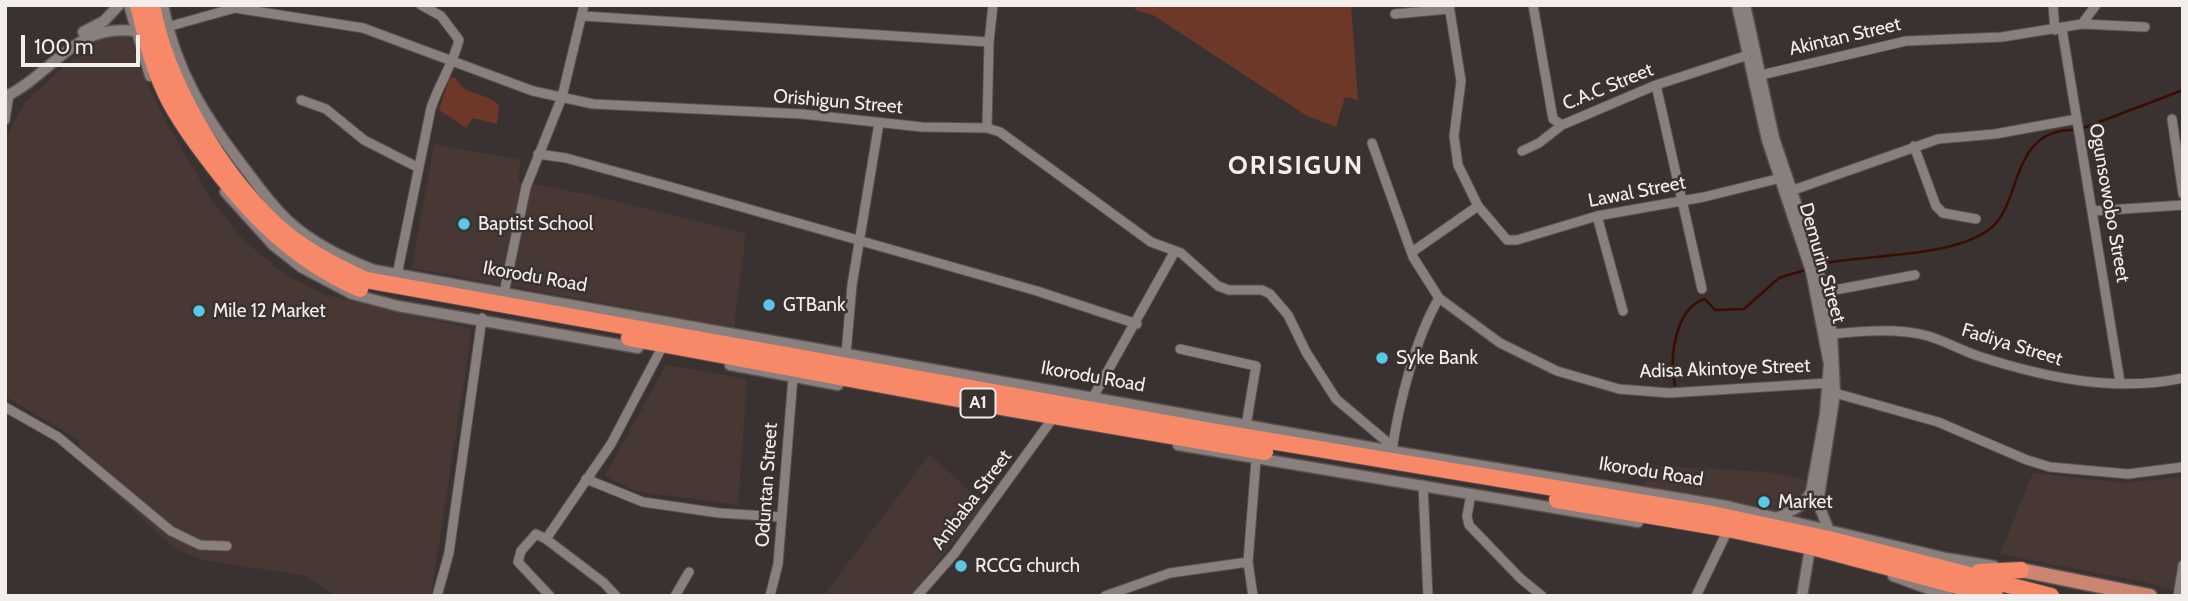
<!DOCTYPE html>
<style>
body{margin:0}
#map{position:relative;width:2188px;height:601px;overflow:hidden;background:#3a3230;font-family:Cabin,sans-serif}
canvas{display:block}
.frame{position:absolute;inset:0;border:7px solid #f3eeec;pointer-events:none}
.scale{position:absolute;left:21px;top:35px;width:119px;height:32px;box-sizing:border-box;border:4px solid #f3eeec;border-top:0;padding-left:9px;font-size:21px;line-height:24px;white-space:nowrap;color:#f3eeec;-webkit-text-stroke:5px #3a3230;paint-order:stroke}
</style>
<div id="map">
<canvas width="2188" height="601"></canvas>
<div class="frame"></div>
<div class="scale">100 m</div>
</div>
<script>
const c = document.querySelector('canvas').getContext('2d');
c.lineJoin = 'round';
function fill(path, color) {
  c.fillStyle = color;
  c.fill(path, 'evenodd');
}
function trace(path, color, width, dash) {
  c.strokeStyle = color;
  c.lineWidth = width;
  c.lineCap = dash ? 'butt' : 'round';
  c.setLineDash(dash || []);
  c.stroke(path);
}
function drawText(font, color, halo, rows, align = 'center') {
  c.font = font + ' Cabin,sans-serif';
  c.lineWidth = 5;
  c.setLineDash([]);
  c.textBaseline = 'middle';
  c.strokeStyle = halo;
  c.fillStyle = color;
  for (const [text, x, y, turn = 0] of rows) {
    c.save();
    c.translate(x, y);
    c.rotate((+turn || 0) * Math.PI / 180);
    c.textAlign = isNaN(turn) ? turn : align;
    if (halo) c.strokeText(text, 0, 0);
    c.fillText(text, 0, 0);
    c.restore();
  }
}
const built = new Path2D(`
 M114 33 130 35 140 70 169 127 211 199 243 240 287 276 326 295 472 329 431 596H338L303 575 207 561 176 550 78 460 79 440 5 396V138L26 102 88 44Z
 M434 144 521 160 518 181 590 195 746 233 734 327 412 268Z
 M666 365 747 379 738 505 635 491 605 476Z
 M930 454 984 505 910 596H823Z
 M1649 465 1768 472 1811 481 1801 517 1644 487Z
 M2033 473 2124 483 2183 477V593L2140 581 2000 554Z`);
const green = new Path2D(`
 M1136 5H1351L1358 100 1345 97 1336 127 1307 116 1153 15 1135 10Z
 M450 77 456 78C465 98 486 90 499 106L497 124 473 118 466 128 439 110Z`);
const stream = new Path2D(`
 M2081 129 2183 90
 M1820 264C1868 254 1954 258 1991 228 2022 203 2010 129 2074 130
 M1675 385C1668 358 1676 307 1705 299L1715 310 1744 309 1779 278 1808 269`);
const minor = new Path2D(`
 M1449 5 1461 81 1454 136 1458 165 1478 206 1507 240H1517L1597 216 1704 197 1785 177
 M1533 5 1553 119 1562 125 1656 85 1748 55
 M2053 5 2055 30
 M1395 14 1449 9
 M583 16 989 42
 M2082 24 2096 5
 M167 27 235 8 363 28 533 91 593 104 802 114 922 127 987 128 1000 132 1151 242 1181 253 1218 286 1229 290H1262L1270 294 1288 315 1306 352 1336 399 1393 447
 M2062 29 2120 382
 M1761 75 1906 41 2002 37 2082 24 2145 27
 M1656 85 1702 289
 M301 100 326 109 364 140 419 168
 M2172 119 2183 194
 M5 120 9 95
 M987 128 989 42 993 5
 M1372 143 1413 257 1439 298 1500 343 1557 371 1619 389 1669 393 1828 383
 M1914 146 1936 206 1943 213 1976 219
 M1522 151 1539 143 1562 125
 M538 154 566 158 682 190 1037 291 1137 324
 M1785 193 1938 139 1995 134 2077 119
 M2093 211 2183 205
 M1597 216 1623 311
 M1412 252 1478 206
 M397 275 431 108C439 84 453 64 459 40L441 16 421 5
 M1824 292 1915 275
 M504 293 526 187 562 97 584 5
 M1832 334C1863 331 1898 328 1928 336 1945 341 1961 350 1978 356 2043 377 2115 393 2183 378
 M1180 349 1256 366 1246 426
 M846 354 852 285 879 123
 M1835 393 1938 422 2027 460 2050 467 2128 474 2183 467
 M1092 399 1175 251
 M5 407 58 437 171 531 200 545 227 546
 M1392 450C1399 403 1415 339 1439 298
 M586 479 643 502 719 513 782 517
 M1423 485 1428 596
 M1471 494 1467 516 1469 525 1520 578 1542 596
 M546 539 604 583 616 596
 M437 596 449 553 482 318
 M550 596 518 562 521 551 536 534 546 539 611 444 660 351
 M675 596 689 572
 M770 596 778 564 793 377
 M917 596 954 554 1050 422
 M1105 596 1170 573 1248 562
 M1253 596 1248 562 1256 460
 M1696 596 1725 536
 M2178 596 2183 565`);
const tertiary = new Path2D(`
 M129 5 150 76
 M163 5C176 72 205 117 246 170 262 191 278 214 299 230 322 248 348 260 374 270L1392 451 1727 506 1946 558 1994 566
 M1737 5 1767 140 1811 271 1829 364 1825 414 1811 492 1802 505 1779 517
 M1745 5 1774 138 1818 269 1832 334 1835 393 1818 503 1828 528
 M83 32 104 21 119 5
 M5 97C54 73 74 23 135 31
 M225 192 273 245 301 267 352 294 398 306 638 348
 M730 365 838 385
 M1178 445 1638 522
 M1893 576 1948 596
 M1802 596 1809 554`);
const primary = new Path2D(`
 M2021 570 2150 596`);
const motorway = new Path2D(`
 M138 5C145 34 152 65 165 92 175 114 190 135 205 155 248 213 292 259 360 289
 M152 5C166 82 219 171 276 225 302 249 334 265 366 280L1216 432 1712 514 1829 539 2051 596
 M629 338 1006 408 1265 452
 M1557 500 1728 529 1812 547 1995 596
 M1979 572 2021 570`);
const markers = [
 [464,224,7,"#59c8e5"],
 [769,305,7,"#59c8e5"],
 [199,311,7,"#59c8e5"],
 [1382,358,7,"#59c8e5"],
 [1764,502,7,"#59c8e5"],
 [961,566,7,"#59c8e5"]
];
const shields = [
 [978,403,35]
];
const shieldNames = [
 ["A1",978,403]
];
const streetNames = [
 ["Akintan Street",1845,37,-13],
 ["C.A.C Street",1608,87,-22],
 ["Orishigun Street",838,102,5],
 ["Lawal Street",1637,192,-11],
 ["Ogunsowobo Street",2109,203,80],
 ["Demurin Street",1822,263,74],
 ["Ikorodu Road",535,277,10],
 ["Fadiya Street",2012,345,17],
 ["Adisa Akintoye Street",1725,369,-2],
 ["Ikorodu Road",1093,377,10],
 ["Ikorodu Road",1651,472,9],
 ["Oduntan Street",767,485,-86],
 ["Anibaba Street",972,500,-53]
];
const poiNames = [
 ["Baptist School",478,224],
 ["GTBank",783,305],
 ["Mile 12 Market",213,311],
 ["Syke Bank",1396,358],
 ["Market",1778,502],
 ["RCCG church",975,566]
];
const districtNames = [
 ["ORISIGUN",1296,166]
];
fill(built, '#473834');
fill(green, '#6d3828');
trace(stream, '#390d02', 2.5);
trace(minor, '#58514f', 11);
trace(tertiary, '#58514f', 13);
trace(primary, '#58514f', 17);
trace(motorway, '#58514f', 18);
trace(minor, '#89807d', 9);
trace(tertiary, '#89807d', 10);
trace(primary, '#cb8570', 14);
trace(motorway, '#f78968', 16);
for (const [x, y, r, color] of markers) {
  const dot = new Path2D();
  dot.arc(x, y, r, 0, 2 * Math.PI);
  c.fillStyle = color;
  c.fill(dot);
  trace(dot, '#3a3230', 2.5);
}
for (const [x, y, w] of shields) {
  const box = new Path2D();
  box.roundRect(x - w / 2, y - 14.5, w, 29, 5);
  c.fillStyle = '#3a3230';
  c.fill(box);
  trace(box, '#f3eeec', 2);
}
drawText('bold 18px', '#f3eeec', null, shieldNames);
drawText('19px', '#f3eeec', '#3a3230', streetNames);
drawText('19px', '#f3eeec', '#3a3230', poiNames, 'left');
c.letterSpacing = '2px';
drawText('bold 26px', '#f3eeec', '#3a3230', districtNames);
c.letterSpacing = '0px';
</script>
